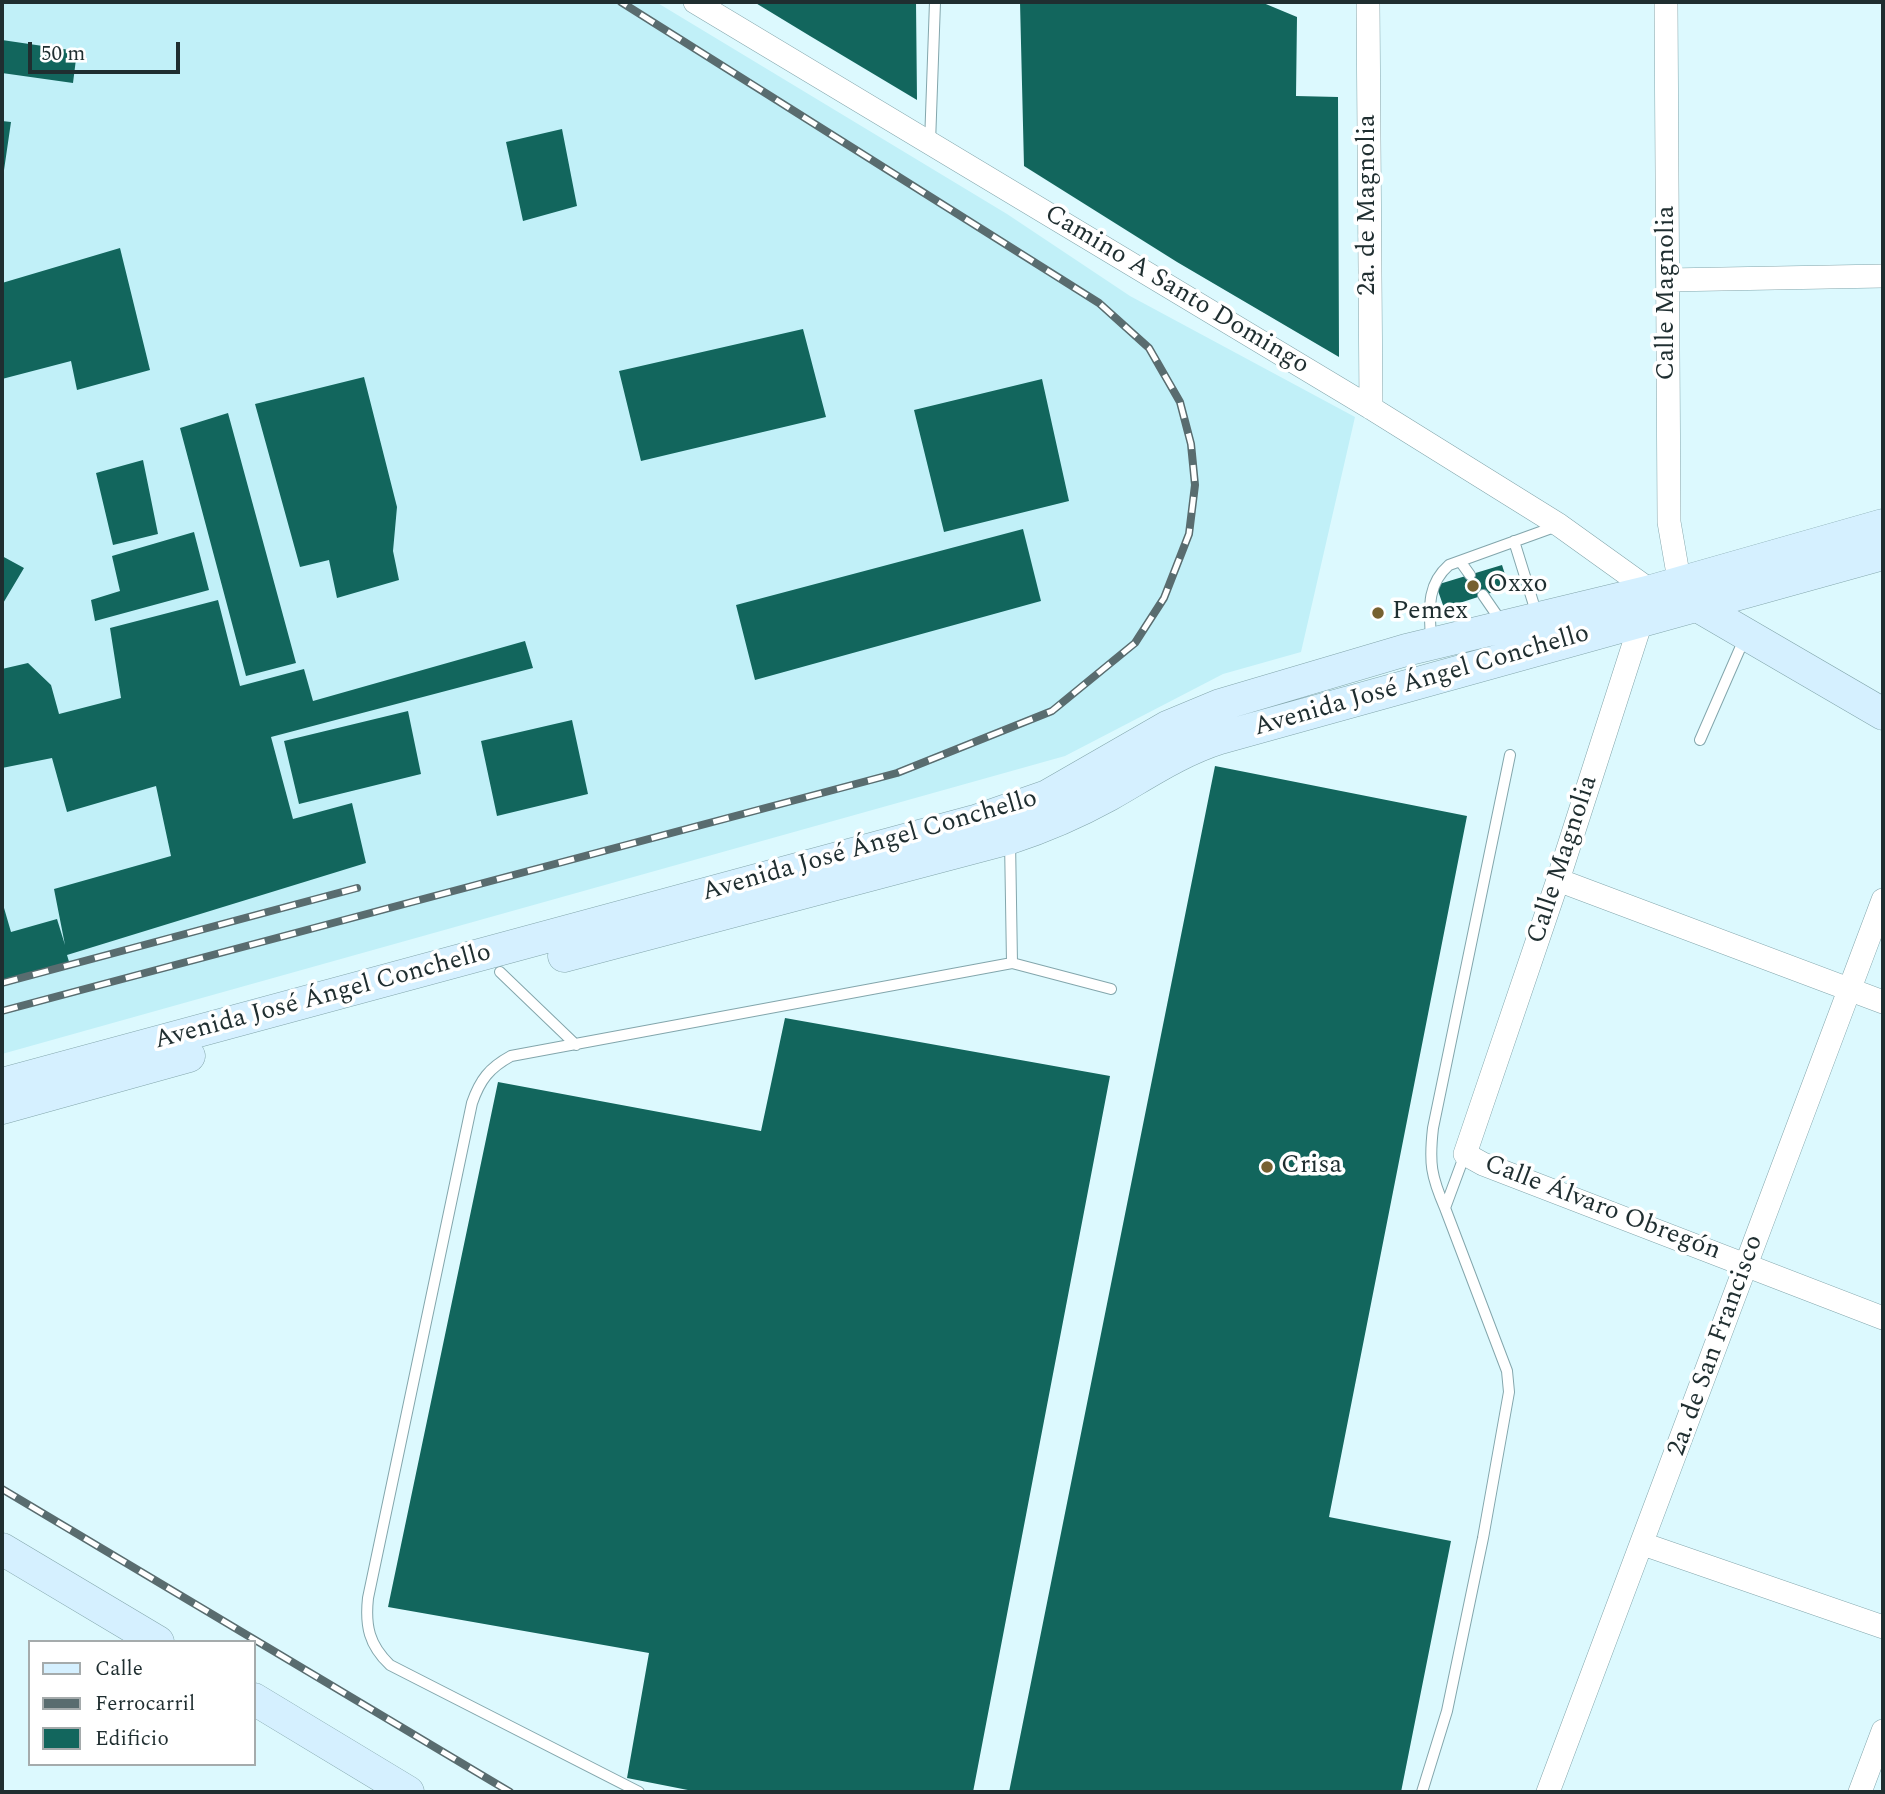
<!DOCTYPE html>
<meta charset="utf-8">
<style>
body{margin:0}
#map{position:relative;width:1885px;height:1794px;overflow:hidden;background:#dcf9fe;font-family:Spectral,serif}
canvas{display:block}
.frame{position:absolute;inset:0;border:4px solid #1f2e30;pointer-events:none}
.legend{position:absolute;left:28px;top:1640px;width:228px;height:126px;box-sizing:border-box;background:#fff;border:2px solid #a5abac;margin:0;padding:9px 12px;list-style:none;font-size:21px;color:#1f2e30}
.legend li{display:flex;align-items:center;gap:14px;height:35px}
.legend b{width:35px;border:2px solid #a5abac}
.scale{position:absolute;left:28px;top:42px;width:152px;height:32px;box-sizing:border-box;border:4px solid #1f2e30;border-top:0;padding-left:9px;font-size:21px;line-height:24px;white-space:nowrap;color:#1f2e30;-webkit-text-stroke:5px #fff;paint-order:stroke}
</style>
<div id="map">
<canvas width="1885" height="1794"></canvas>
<div class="frame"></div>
<ul class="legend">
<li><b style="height:9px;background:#d5f0ff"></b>Calle</li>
<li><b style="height:9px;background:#596c6f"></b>Ferrocarril</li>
<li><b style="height:19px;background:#12665d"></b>Edificio</li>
</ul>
<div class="scale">50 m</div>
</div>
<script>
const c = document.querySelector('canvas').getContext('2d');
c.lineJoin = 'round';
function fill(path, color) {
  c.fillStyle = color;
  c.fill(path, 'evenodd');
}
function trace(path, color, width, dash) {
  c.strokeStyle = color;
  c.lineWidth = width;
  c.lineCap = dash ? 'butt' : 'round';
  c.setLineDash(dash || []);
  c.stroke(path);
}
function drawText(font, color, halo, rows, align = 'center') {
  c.font = font + ' Spectral,serif';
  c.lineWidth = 7;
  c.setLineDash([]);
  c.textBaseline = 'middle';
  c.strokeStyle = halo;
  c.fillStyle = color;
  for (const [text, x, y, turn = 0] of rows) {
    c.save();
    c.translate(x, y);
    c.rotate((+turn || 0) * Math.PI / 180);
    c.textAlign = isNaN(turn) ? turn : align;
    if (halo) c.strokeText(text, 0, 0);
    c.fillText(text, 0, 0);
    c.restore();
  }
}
const built = new Path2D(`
 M2 2H656L1007 214 1130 296 1355 417 1301 652 1223 674 1065 756 2 1054Z`);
const building = new Path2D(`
 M754 2H916L917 100 810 36Z
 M1020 2H1261L1297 17 1296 96 1338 97 1339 357 1177 262 1024 166Z
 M2 40 77 51 73 83 2 73Z
 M2 121 11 122 3 177H2Z
 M562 129 577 206 523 221 506 142Z
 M120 248 150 370 77 390 71 361 2 379V283Z
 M803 329 826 417 641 461 619 371Z
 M364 377 397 507 393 551 399 580 337 598 329 560 300 567 255 404Z
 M1042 379 1069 501 944 532 914 410Z
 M228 413 296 663 246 676 180 428Z
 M143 460 158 534 113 545 96 473Z
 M1023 529 1041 601 755 680 736 605Z
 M194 532 209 590 95 621 91 600 120 591 112 556Z
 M2 556 24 568 2 605Z
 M1502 565 1509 587 1444 608 1436 585Z
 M218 600 240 686 304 669 313 701 525 641 533 668 271 737 293 819 352 803 366 863 67 955 70 965 2 982V901L11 932 57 919 65 945 54 889 171 856 156 786 67 812 52 758 2 768V669L28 663 51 685 59 714 121 698 110 628Z
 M408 711 421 774 299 804 284 741Z
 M572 720 588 794 497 816 481 741Z
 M1215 766 1467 816 1329 1517 1451 1541 1401 1792H1009Z
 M785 1018 1110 1076 973 1792H698L627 1778 649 1653 388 1607 498 1082 761 1131Z`);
const lane = new Path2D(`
 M930 143 935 2
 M1514 541 1537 615
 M1460 561 1470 575
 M1483 595 1503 624
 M1431 641C1430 612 1425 586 1449 565L1557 526
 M1700 740 1745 637
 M1010 840 1012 963
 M500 972 576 1045
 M1445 1208C1431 1176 1429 1163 1433 1128L1510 755
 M639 1792 390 1665C369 1645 365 1626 368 1598L472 1103C480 1080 489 1068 511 1056L1012 963 1111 989
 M1422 1792 1447 1711 1483 1538 1509 1392 1507 1371 1445 1208 1465 1154`);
const street = new Path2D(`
 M695 2 1371 408 1559 525 1651 591 1558 880 1465 1154 1483 1164 1883 1318
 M1368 2 1371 408
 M1666 2 1669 522 1677 568 1689 596
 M1668 280 1883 276
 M1558 880 1883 1002
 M1643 1544 1883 1627
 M1548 1792 1883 900
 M1860 1792 1883 1731`);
const secondary = new Path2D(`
 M1683 602 1701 608 1883 714
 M564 956 1010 838C1044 827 1078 812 1109 795 1146 774 1179 751 1220 738L1883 554
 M2 1084 975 821 1047 796 1167 727 1220 705 1406 650 1651 591 1883 525
 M2 1108 189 1056
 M2 1549 158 1642
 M254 1699 408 1792`);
const rail = new Path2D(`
 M2 983 357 888
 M2 1011 897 773 1052 711 1135 643 1164 598 1189 534 1195 485 1191 444 1180 402 1149 348 1099 303 621 2
 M2 1489 510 1792`);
const markers = [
 [1473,586,7,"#766130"],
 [1378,613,7,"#766130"],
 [1267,1167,7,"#766130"]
];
const streetNames = [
 ["2a. de Magnolia",1369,205,-90],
 ["Camino A Santo Domingo",1176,291,31],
 ["Calle Magnolia",1668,293,-90],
 ["Avenida José Ángel Conchello",1422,682,-16],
 ["Avenida José Ángel Conchello",870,847,-16],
 ["Calle Magnolia",1564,860,-72],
 ["Avenida José Ángel Conchello",323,998,-15],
 ["Calle Álvaro Obregón",1602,1209,21],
 ["2a. de San Francisco",1717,1346,-70]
];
const poiNames = [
 ["Oxxo",1487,586],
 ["Pemex",1392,613],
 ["Crisa",1281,1167]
];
fill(built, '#c1f0f8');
fill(building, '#12665d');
trace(lane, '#83a6ac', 12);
trace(street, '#83a6ac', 24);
trace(secondary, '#83a6ac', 33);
trace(lane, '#fff', 10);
trace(street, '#fff', 23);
trace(secondary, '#d5f0ff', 32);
trace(rail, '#596c6f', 8);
trace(rail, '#fff', 5, [16]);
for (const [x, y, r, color] of markers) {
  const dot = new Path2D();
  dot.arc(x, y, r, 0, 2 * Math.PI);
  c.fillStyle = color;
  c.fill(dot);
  trace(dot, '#fff', 2.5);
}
drawText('26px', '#1f2e30', '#fff', streetNames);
drawText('26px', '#1f2e30', '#fff', poiNames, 'left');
</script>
